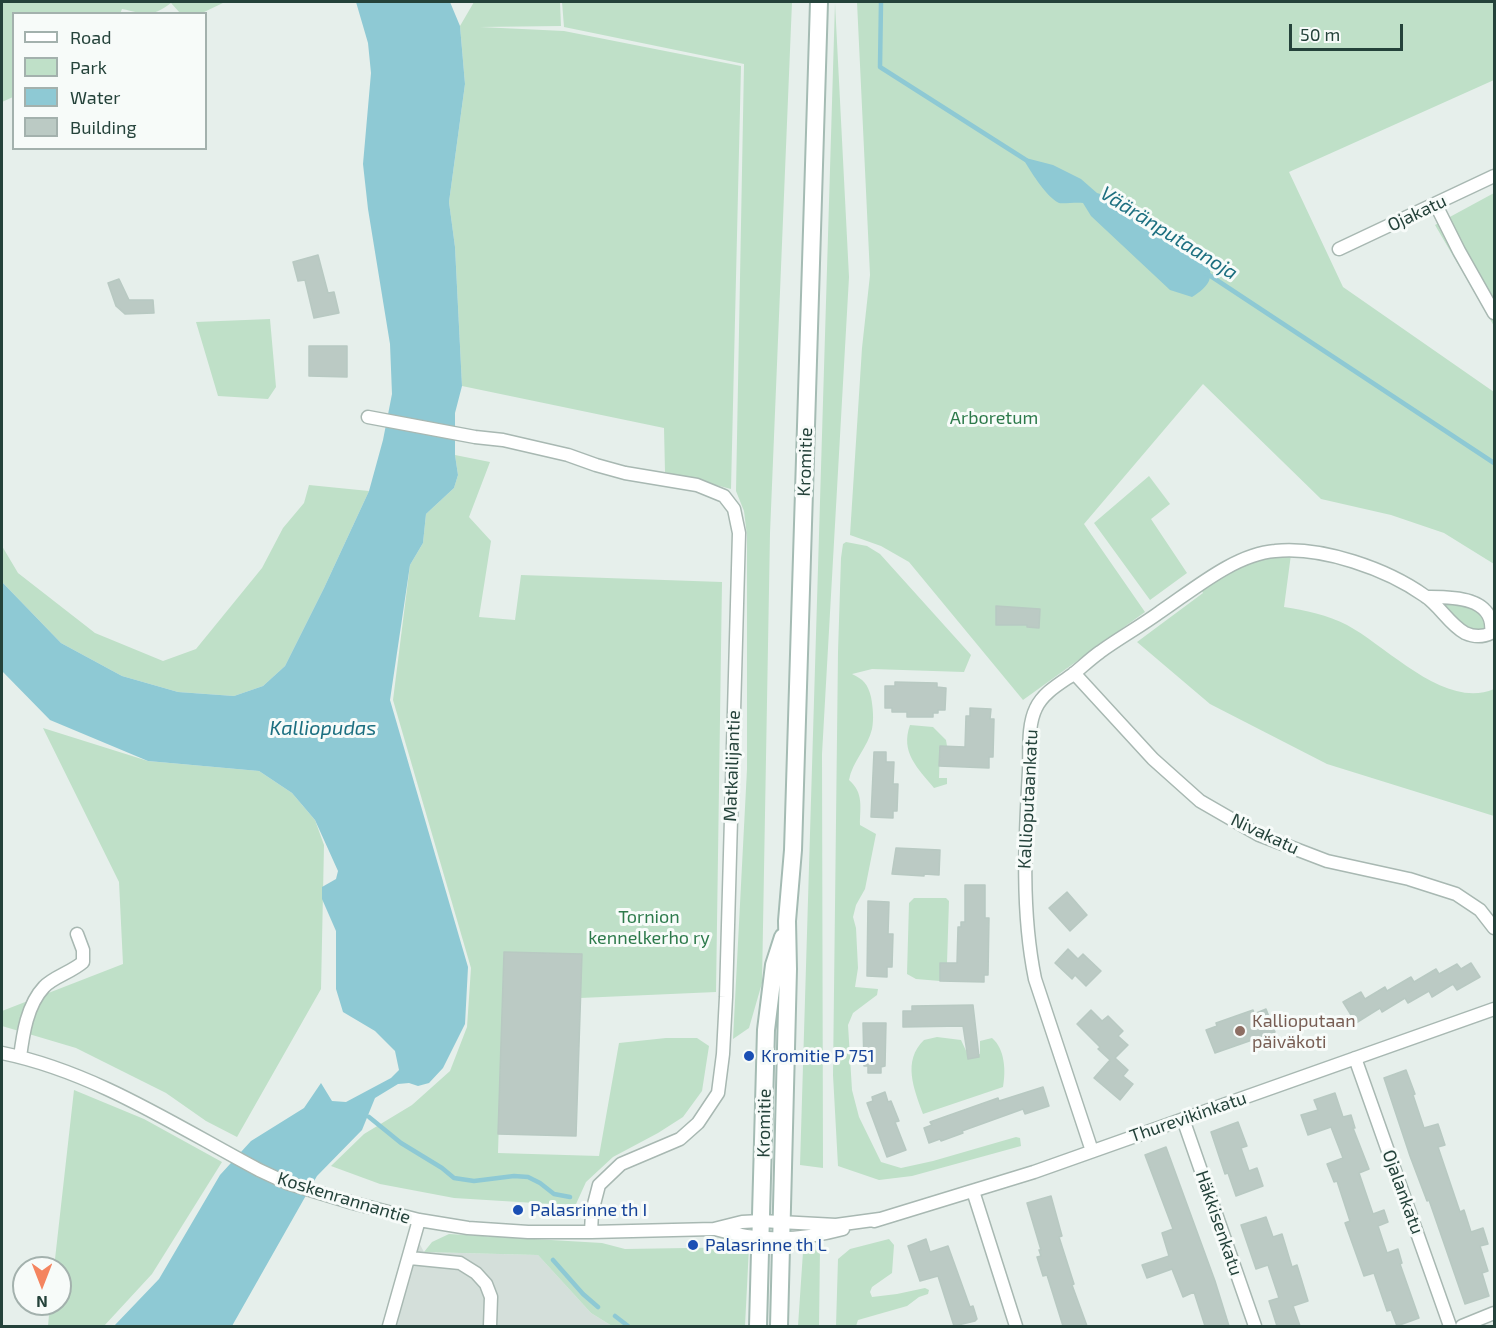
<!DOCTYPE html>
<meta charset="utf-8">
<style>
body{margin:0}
#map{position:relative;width:1496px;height:1328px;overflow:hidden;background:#e6efeb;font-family:"Exo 2",sans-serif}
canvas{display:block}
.frame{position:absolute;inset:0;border:3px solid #24423a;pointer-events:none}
.legend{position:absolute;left:12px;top:12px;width:195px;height:138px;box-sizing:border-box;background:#f7fbf9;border:2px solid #a3b1ad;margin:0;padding:8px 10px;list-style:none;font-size:18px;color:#24423a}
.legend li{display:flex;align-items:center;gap:12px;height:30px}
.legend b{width:30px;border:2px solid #a3b1ad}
.north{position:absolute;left:12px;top:1256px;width:60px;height:60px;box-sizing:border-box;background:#f7fbf9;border:2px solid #a3b1ad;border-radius:50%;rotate:180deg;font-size:16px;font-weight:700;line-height:24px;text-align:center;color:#24423a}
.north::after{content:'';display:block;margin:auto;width:21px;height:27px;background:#f4845f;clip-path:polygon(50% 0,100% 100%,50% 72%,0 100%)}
.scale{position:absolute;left:1289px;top:24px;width:114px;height:27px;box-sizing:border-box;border:3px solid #24423a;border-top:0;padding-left:8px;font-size:18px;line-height:21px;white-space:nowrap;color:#24423a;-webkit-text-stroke:4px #f7fbf9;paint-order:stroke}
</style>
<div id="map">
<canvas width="1496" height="1328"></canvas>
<div class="frame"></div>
<ul class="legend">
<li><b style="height:8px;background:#fff"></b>Road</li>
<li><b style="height:16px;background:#bfe0c8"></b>Park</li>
<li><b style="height:16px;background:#8ec9d4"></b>Water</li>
<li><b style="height:16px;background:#bbcac4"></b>Building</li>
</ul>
<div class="north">N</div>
<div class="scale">50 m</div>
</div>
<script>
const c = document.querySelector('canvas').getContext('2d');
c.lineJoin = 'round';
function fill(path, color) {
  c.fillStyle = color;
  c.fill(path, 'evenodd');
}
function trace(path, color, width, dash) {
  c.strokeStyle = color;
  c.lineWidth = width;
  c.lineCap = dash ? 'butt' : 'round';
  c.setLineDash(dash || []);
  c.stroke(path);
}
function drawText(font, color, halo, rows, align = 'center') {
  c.font = font + ' "Exo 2",sans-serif';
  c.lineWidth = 6;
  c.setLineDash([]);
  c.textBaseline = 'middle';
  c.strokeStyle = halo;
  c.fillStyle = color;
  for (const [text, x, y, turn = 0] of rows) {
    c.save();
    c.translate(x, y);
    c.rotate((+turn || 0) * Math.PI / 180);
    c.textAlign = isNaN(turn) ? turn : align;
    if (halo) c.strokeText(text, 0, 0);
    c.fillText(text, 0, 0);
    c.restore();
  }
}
const built = new Path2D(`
 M411 1228 424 1252 538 1255 591 1313 612 1326H384L390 1297Z`);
const green = new Path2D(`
 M2 2H225L202 13H180L171 3C151 18 146 14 122 9L120 14H14L13 97 2 102Z
 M474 2H560L561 26 480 27 564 31 741 66 731 489 665 472 664 428 462 386 455 247 449 202 465 84 460 26Z
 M562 2H792L770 533 762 983 749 1028 733 1039 747 769V536L744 511 736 491 744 64 564 27Z
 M857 2H1494V80L1289 172 1343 287 1494 392V564L1444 533 1391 515 1321 499 1203 384 1084 524 1145 612 1023 700 909 562 881 546 850 535 862 348 870 275Z
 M835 3 849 277 822 754 823 1168 800 1165Z
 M1494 193V326L1435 225Z
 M270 319 276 387 268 399 218 396 196 322Z
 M455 455 490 462 469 517 491 541 479 617 515 620 521 575 722 582 716 992 580 998 582 954 504 952 498 1153 599 1156 619 1043 666 1038H697L709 1046 702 1091 683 1117 658 1133 613 1157 586 1182 576 1204H551L454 1198 380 1184 331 1166 364 1134 412 1105 450 1071 467 1027 471 968 393 700 410 565 423 543 426 514 454 488 458 475Z
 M1149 476 1170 504 1151 519 1187 573 1150 600 1094 523Z
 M309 485 369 491 324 588 285 666 263 686 234 696 178 692 122 676 61 643 2 582V546L18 573 95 633 163 661 196 649 262 568 283 528 304 503Z
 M846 542 867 546 880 554 971 655 964 672 872 669 852 674C863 679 868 684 871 697 873 708 874 719 872 729 868 747 852 762 849 780 864 793 860 807 860 825L876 834 865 889 856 905 853 917 856 928 858 968 855 987 878 989 877 995 853 1013 848 1025 852 1090 859 1117 881 1162 901 1168 933 1161 1016 1137 1020 1138 1021 1146 912 1176 879 1180 838 1166 833 1075 838 652 841 558 843 544Z
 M1292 547 1284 607C1305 610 1328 615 1347 625 1388 647 1445 710 1494 689V816L1327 764 1210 704 1137 642 1203 593 1197 580Z
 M1432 599 1470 602 1490 621 1484 632 1466 629Z
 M910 725 933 727 946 740 947 746 940 747 939 778H947V784L934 788C918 768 900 753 910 725Z
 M43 728 148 761 259 771 292 793 315 820 324 845 321 989 237 1137 206 1121 166 1093 76 1048 2 1026V1011L123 964 119 882Z
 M914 898H946L949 901 947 963H941L940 981 916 979 907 974 909 903Z
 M937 1037 961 1040 968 1055 980 1054V1041L992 1038C1005 1049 1006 1071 1003 1087L923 1114C914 1089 902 1061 924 1040Z
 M74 1090 144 1119 222 1162 152 1274 104 1326H48L50 1304H60V1268H54Z
 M449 1234 602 1243 625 1249 749 1247 745 1326H612L591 1313 538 1255 424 1252 432 1242Z
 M889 1239 894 1245 892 1273 872 1287 870 1292 872 1297 897 1294 925 1288 929 1290 928 1294 919 1297 907 1306 858 1320 856 1326H836L838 1259 850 1249Z
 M820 1249 819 1326H798L803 1252Z`);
const water = new Path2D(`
 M356 2H450L460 26 465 84 449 202 455 247 462 386 455 413V455L458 475 454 488 426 514 423 543 410 565 390 700 468 967 465 1024 443 1068 429 1083 418 1086 409 1083 398 1084 375 1098 362 1130 317 1176 232 1326H114L159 1279 220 1175 251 1141 304 1108 321 1083 332 1101 346 1102 391 1078 399 1070 395 1051 375 1031 343 1012 336 989V931L322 899V887L336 879 338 871 315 820 292 793 259 771 148 761 50 720 2 671V582L61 643 122 676 178 692 234 696 263 686 285 666 324 588 369 491 383 440 392 394 390 344 368 209 363 164 371 73 368 43Z
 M1022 157 1053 165 1081 179 1097 193 1107 196 1121 195 1206 259C1216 278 1208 287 1192 297L1170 290 1091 216 1083 203C1076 202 1063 204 1059 203 1045 196 1030 170 1022 157Z`);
const stream = new Path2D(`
 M881 2 880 67 1026 160
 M1206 273 1494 463
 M369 1117 401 1143 442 1168 454 1178 474 1181 514 1176 528 1177 540 1183 554 1194 570 1197
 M553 1260 583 1294 598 1307
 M615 1316 628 1326`);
const building = new Path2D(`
 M318 255 328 293 334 292 339 313 314 318 305 280 298 281 293 262Z
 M119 279 129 300H153L154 313 125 314 116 306 108 283Z
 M309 346H347V377L309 376Z
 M996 606 1040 609 1039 628 1027 627V625H996Z
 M895 682 937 683V687L946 688 945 710H938V713H933V717H907V712H892V708H885V686H895Z
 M970 708 991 709 990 719H994L993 757H989V768L939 766 940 746 965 747 966 716H970Z
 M874 752H886V762H894L893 784H898L897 811H893V818L871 817Z
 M896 848 940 850 939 875 924 874V876L892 874Z
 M965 885H985V918H989L988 975H984V982L940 981V963H957L958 927H961V922H965Z
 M1067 892 1087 915 1070 931 1049 908Z
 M868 901 889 902 888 934H893L892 967H887V977L867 976Z
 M1068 949 1078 959 1083 954 1101 971 1086 986 1075 975 1072 979 1055 963Z
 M504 952 582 954 576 1136 498 1134Z
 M1471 963 1480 977 1457 990 1453 984 1432 997 1429 991 1408 1003 1405 998 1382 1012 1380 1008 1356 1023 1343 1002 1361 992 1365 999 1385 987 1387 991 1411 977 1414 982 1436 969 1439 974 1457 964 1461 969Z
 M973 1005 979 1057 968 1059 963 1026 903 1027V1011H912V1006Z
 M1266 1009 1275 1032 1215 1053 1206 1030 1217 1026 1216 1023 1253 1010 1254 1014Z
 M1091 1010 1102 1021 1108 1016 1123 1031 1118 1036 1128 1045 1115 1058 1128 1070 1123 1076 1133 1084 1120 1100 1094 1078 1110 1060 1098 1049 1100 1047 1077 1024Z
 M863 1023H886L885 1066 881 1067V1073H868V1066H864Z
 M1406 1070 1415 1094 1413 1095 1424 1128 1438 1124 1445 1145 1438 1147 1460 1212 1464 1210 1471 1232 1483 1228 1488 1244 1480 1246 1488 1271 1482 1273 1489 1296 1465 1304 1429 1200 1427 1201 1410 1156 1384 1078Z
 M1043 1087 1049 1106 1025 1114 1023 1109 962 1131 963 1133 941 1141 940 1139 929 1143 924 1128 932 1125 930 1122 998 1098 999 1101Z
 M885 1092 888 1102 891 1101 899 1121 895 1122 906 1150 887 1157 867 1103 873 1101 872 1097Z
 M1335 1093 1343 1117 1351 1115 1355 1128H1353L1369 1169 1359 1173 1373 1214 1384 1210 1388 1222 1378 1226 1387 1253 1398 1249 1402 1263 1400 1264 1419 1318 1397 1326 1391 1310 1387 1311 1374 1273 1364 1276 1345 1223 1350 1221 1337 1181 1334 1182 1327 1164 1343 1158 1331 1127 1308 1135 1301 1115 1318 1110 1314 1100Z
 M1238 1122 1247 1146 1241 1148 1249 1171 1257 1168 1263 1186 1236 1196 1228 1173 1225 1174 1211 1132Z
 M1166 1147 1215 1281 1229 1326H1205L1194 1292 1183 1297 1172 1269 1147 1278 1142 1265 1169 1256 1162 1233 1173 1229 1145 1155Z
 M1051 1196 1062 1236 1059 1237 1074 1284 1072 1285 1087 1326H1063L1047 1275 1043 1276 1037 1257 1041 1256 1039 1250H1041L1027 1203Z
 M1266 1217 1273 1237 1282 1234 1292 1267 1297 1265 1308 1301 1293 1306 1300 1326H1277L1269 1301 1279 1298 1268 1265 1256 1269 1241 1225Z
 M926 1239 930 1252 948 1246 970 1307 973 1306 977 1319 975 1321 954 1326 938 1276 920 1281 908 1246Z`);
const minor = new Path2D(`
 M1436 205 1459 251 1494 313
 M1339 249 1494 176
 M368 417 475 437 503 440 568 455 596 465 625 473 697 485 724 496 734 509 739 533 726 997 723 1054 718 1093 698 1123 680 1139 621 1164 599 1185 592 1212 591 1232
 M1074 673 1153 759 1200 801 1259 835 1327 861 1409 879 1456 894 1480 910 1494 928
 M2 1053C95 1072 176 1126 259 1170L287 1183 353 1203 419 1220 468 1228 528 1232H591L714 1229 742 1222 761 1221 836 1225 880 1219
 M20 1057C23 1034 27 1005 44 987 53 977 72 972 83 962V950L77 934
 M1355 1058 1450 1326
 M1183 1119 1255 1326
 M1092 1151 1035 979C1021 910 1025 841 1029 771 1030 752 1027 726 1036 708 1043 693 1059 684 1072 675 1081 668 1090 659 1100 652 1119 638 1141 626 1160 612 1193 590 1235 554 1275 551 1322 546 1387 569 1425 596 1440 606 1449 624 1465 633 1474 637 1483 637 1491 633 1496 595 1447 597 1426 597
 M973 1191 1016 1326
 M874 1221 1034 1172 1494 1009
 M715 1229C760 1242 798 1241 843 1229
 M410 1258 460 1263 476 1273 486 1284 491 1297 490 1326
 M389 1326 419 1220
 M1462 1326 1494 1313`);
const secondary = new Path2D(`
 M758 1326 766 1030 774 965 783 937
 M779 1326 788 969 787 921 793 850 819 2`);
const markers = [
 [1240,1031,6,"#8d6e63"],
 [749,1056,6,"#1a4fb4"],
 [518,1210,6,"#1a4fb4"],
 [693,1245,6,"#1a4fb4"]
];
const streetNames = [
 ["Ojakatu",1417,213,-25],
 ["Kromitie",805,462,-88],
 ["Matkailijantie",732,766,-88],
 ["Kallioputaankatu",1028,799,-87],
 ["Nivakatu",1265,834,25],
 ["Thurevikinkatu",1188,1117,-19],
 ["Kromitie",764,1123,-89],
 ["Ojalankatu",1403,1192,70],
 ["Koskenrannantie",344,1198,17],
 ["Häkkisenkatu",1219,1223,71]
];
const parkNames = [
 ["Arboretum",994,418],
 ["Tornion",649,917],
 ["kennelkerho ry",649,938]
];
const educationNames = [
 ["Kallioputaan",1252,1021],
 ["päiväkoti",1252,1042]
];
const transitNames = [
 ["Kromitie P 751",761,1056],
 ["Palasrinne th I",530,1210],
 ["Palasrinne th L",705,1245]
];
const waterNames = [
 ["Vääränputaanoja",1169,233,32],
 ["Kalliopudas",323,728]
];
fill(built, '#d4dfda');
fill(green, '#bfe0c8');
fill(water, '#8ec9d4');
trace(stream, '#8ec9d4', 4.5);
fill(building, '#bbcac4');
trace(building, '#b8c9c2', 1.5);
trace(minor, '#a8b8b2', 15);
trace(secondary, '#a4bbb3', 20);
trace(minor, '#fff', 12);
trace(secondary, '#fff', 16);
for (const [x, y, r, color] of markers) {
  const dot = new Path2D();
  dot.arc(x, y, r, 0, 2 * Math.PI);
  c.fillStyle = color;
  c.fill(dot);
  trace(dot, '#f7fbf9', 2);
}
drawText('18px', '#24423a', '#f7fbf9', streetNames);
drawText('18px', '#2d7a4b', '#f7fbf9', parkNames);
drawText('18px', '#785e54', '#f7fbf9', educationNames, 'left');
drawText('18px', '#164399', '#f7fbf9', transitNames, 'left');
drawText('italic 20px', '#1c6f80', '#f7fbf9', waterNames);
</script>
